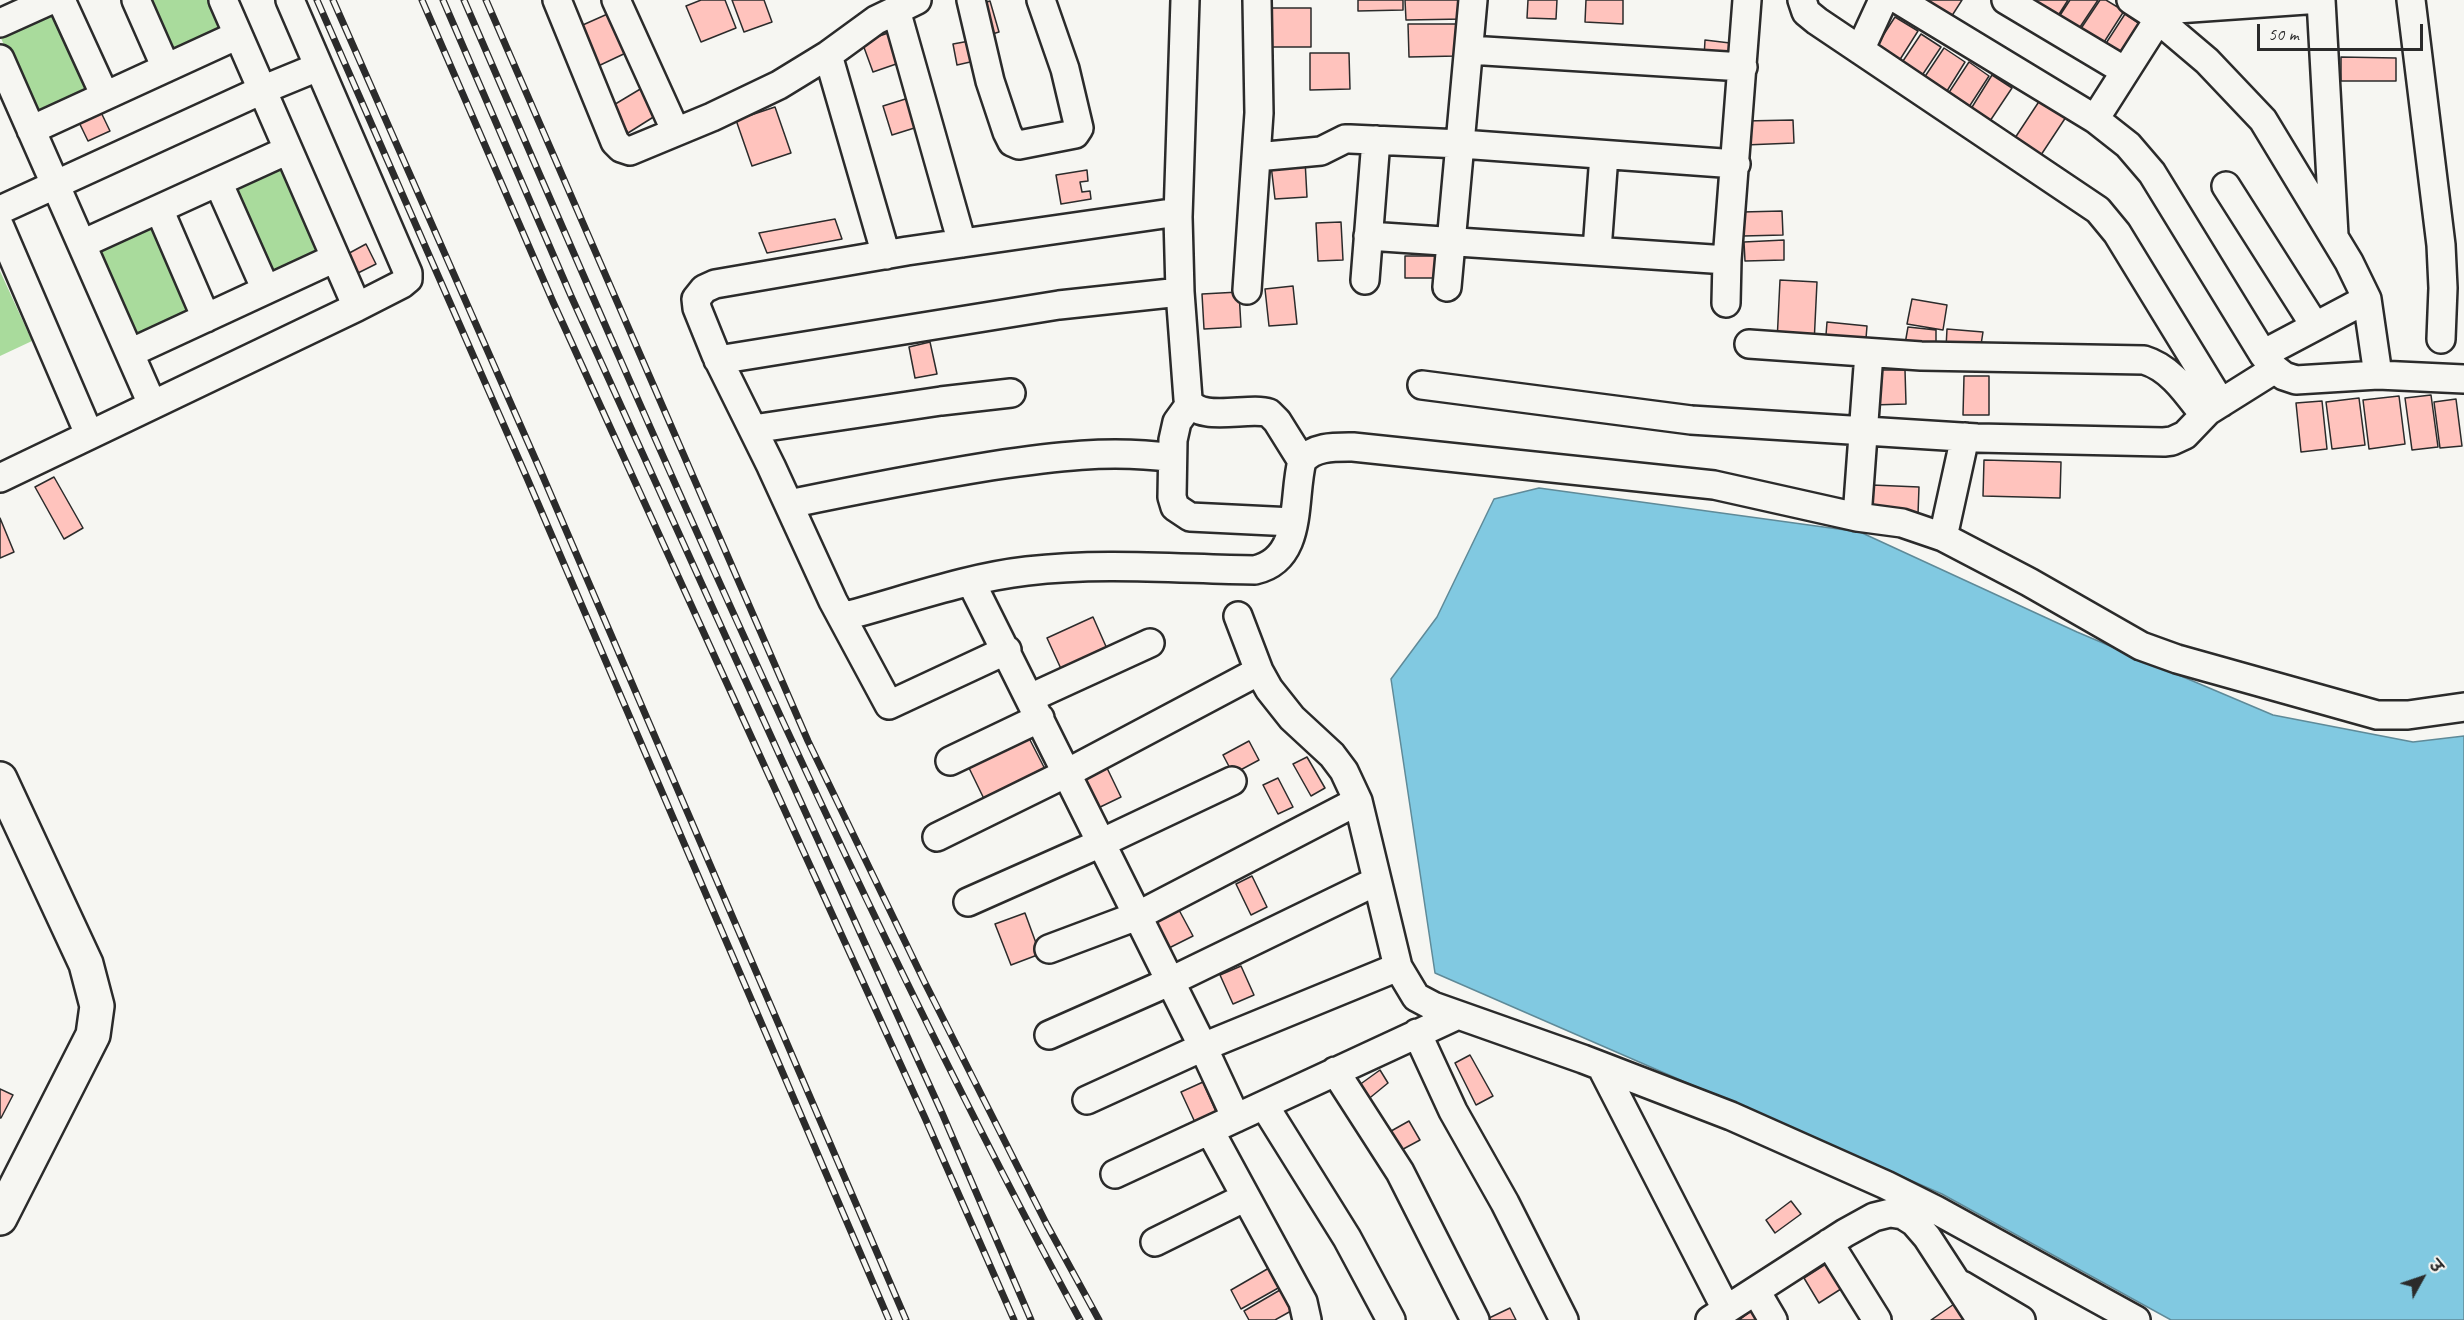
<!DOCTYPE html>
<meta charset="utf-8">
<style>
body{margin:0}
#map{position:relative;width:2464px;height:1320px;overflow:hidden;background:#f6f6f2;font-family:Caveat,"Playpen Sans Deva",sans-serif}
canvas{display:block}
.north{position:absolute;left:2392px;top:1248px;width:60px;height:60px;-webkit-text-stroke:4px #f6f6f2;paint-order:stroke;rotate:50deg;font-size:16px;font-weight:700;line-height:24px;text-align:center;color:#2b2b2b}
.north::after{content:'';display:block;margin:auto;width:21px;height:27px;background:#2b2b2b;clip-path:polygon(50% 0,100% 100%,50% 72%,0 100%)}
.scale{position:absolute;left:2257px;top:24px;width:166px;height:27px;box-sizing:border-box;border:3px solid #2b2b2b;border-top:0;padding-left:8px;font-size:18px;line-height:21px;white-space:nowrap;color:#2b2b2b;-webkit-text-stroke:4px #f6f6f2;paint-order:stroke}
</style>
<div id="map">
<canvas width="2464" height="1320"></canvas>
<div class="north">उ</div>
<div class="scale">50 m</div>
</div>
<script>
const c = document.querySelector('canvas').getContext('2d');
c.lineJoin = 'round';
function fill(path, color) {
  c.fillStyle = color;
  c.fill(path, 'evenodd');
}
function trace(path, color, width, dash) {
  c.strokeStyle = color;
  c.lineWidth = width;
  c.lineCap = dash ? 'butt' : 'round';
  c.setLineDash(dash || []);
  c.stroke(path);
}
const green = new Path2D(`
 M144 0H215L229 32 170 58Z
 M57 4 96 93 37 119 0 36Z
 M287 165 326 254 267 280 228 191Z
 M155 223 195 312 135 337 96 249Z
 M0 271 32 341 0 356Z`);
const water = new Path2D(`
 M1539 488 1860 532 2077 632 2273 715 2413 742 2464 736V1320H2171L1942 1194 1435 973 1391 679 1437 617 1494 499Z`);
const building = new Path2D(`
 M701 0H725L736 28 701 42 686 6Z
 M732 0H764L772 22 744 32Z
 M1358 0H1403V10L1358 11Z
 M1405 0H1464V19L1406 20Z
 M1528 0H1557L1556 19 1527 18Z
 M1586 0H1623V24L1585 22Z
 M1928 0H1962L1946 25 1922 9Z
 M2036 0H2068L2054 22 2031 8Z
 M2070 0H2098L2074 36 2055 23Z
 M2100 0H2106L2124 11 2099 50 2076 36Z
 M990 1 999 32 982 37 973 6Z
 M1267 8H1311V47H1266Z
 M612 12 630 51 594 68 576 28Z
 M2125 14 2144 27 2121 63 2101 51Z
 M1895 17 1918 31 1894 69 1871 54Z
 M1408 24H1456L1457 56 1409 57Z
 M891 32 902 62 873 72 862 42Z
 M1921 34 1941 47 1917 83 1897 70Z
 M975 40 979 60 957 65 953 44Z
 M1705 40 1730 43 1736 57 1704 58Z
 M1944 48 1965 62 1942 99 1920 84Z
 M1310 53H1349L1350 89 1310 90Z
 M2341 57 2396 58V81H2341Z
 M1969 62 1989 76 1967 110 1946 97Z
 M1992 75 2012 88 1988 124 1969 112Z
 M647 85 663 111 628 133 612 106Z
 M915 96 924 125 892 135 883 106Z
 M2040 100 2066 117 2039 158 2013 141Z
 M97 104 110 131 88 141 75 114Z
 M775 107 791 153 752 166 736 120Z
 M1793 120 1794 143 1745 145 1744 121Z
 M1305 160 1307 197 1275 199 1271 165Z
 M1087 170 1088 181 1080 182 1082 192 1090 191 1091 199 1061 204 1056 175Z
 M1782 211 1783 235 1743 236 1742 212Z
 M835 219 842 239 767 253 759 233Z
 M1341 222 1343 260 1318 261 1316 223Z
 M1784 240V260L1745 261 1744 242Z
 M366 244 376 264 352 276 342 257Z
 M1405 256H1442V278H1405Z
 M1780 280 1817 282 1814 344 1777 342Z
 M1293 286 1297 324 1269 326 1265 289Z
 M1239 292 1241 327 1204 329 1202 294Z
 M1912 299 1947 305 1943 330 1907 324Z
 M1827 322 1867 326 1865 351 1825 348Z
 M1908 327 1936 330V346L1905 344Z
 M1947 329 1983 332 1980 351 1946 348Z
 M930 342 937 374 915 378 909 347Z
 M1871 370H1905L1906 404 1872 405Z
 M1964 376H1989V415H1963Z
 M2431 395 2438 447 2412 450 2405 398Z
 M2399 396 2405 444 2369 449 2363 400Z
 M2359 398 2365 445 2332 449 2326 402Z
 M2456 399 2462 446 2440 448 2434 402Z
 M2322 401 2327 449 2301 452 2296 403Z
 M1984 460 2061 462 2060 498 1983 496Z
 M54 477 83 528 64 539 35 487Z
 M1872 485 1919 487 1918 514 1871 512Z
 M0 518 14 552 0 558Z
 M1093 617 1108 651 1062 671 1047 638Z
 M1029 738 1048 775 987 805 969 768Z
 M1249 741 1259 760 1233 774 1223 755Z
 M1307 757 1325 788 1311 796 1293 764Z
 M1107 768 1121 797 1094 810 1080 781Z
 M1278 778 1293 807 1278 814 1263 785Z
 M1252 876 1267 907 1251 915 1236 884Z
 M1179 910 1193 936 1169 948 1155 922Z
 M1025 913 1040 954 1011 965 995 924Z
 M1241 966 1254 995 1233 1004 1220 975Z
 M1470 1055 1493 1096 1476 1105 1455 1063Z
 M1380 1070 1388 1083 1366 1101 1355 1088Z
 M1203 1082 1220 1121 1199 1131 1181 1092Z
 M0 1089 13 1095 1 1118H0Z
 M1409 1121 1420 1140 1394 1154 1384 1135Z
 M1791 1201 1801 1214 1775 1233 1766 1220Z
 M1829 1262 1844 1287 1819 1303 1804 1278Z
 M1269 1268 1280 1287 1241 1309 1231 1290Z
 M1280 1290 1291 1311 1275 1320H1249L1244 1311Z
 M1957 1302 1969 1320H1931Z
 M1510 1308 1516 1320H1485Z
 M1751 1311 1758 1320H1739Z`);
const minor = new Path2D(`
 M61 0 105 96
 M136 0 166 68
 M223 0 357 307
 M557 0 615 142 621 148 630 151 712 117 779 85 828 55 876 20 917 0
 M616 0 676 132
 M971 0 990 81 1007 132 1012 142 1019 145 1075 134 1079 128 1065 69 1041 0
 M1185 0 1178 217 1180 292 1188 399C1197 424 1249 406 1269 413L1277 421 1302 461
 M1802 0 1806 12 1817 21 2098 210 2117 233 2221 403
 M1899 0 2095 119 2128 145 2152 173 2263 354 2275 369 2284 376 2296 380 2378 375 2464 379
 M2006 0 2125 71
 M2131 0 2148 11 2207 61 2263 120 2349 262 2367 299 2378 375
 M2321 0 2334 235
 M2411 0 2441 245 2443 288 2441 339
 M896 10 962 243
 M2148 11 2306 0
 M0 23 51 0
 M1469 50 1743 67
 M1860 50 1883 0
 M828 55 886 255
 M0 59 152 404
 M2095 119 2158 20
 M31 130 238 35
 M1256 157 1321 151 1345 139H1350L1461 144 1736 164
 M218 182 266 290
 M2226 186 2315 326
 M159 209 206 318
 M0 210 262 90 318 67
 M0 227 89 434
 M1368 236 1727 260
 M82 244 288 150
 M1597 250 1604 155
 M1365 280 1376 140
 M1447 287 1473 0
 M1247 290 1259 113 1257 0
 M1726 303 1727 260 1747 0
 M1749 344 1921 356 2144 360C2171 368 2187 393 2204 415
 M130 353 335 258
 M2263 354 2367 299
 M718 360 1059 305 1180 292
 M1422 385 1691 420 1977 438 2164 442 2172 441 2185 435 2208 411 2275 369
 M1190 404 1177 422 1173 440 1172 497 1175 507 1190 517 1293 522
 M753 429 941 401 1011 393
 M0 478 357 307 402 284 408 279V273L290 0
 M789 504C856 490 923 477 991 466 1051 457 1111 449 1172 458
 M1857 517 1869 353
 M1943 537 1965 437
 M971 582 1203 1047 1236 1118
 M1238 616 1259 671 1269 689 1292 718 1332 755 1344 771 1358 801 1398 967 1416 997 1433 1006 1583 1059 1731 1116 1886 1185 1936 1210 2136 1320
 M842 617C903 601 965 578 1027 571 1103 562 1180 569 1255 570 1304 559 1292 499 1302 461 1314 446 1335 447 1353 447L1714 485 1857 517 1902 523 1943 537 2029 582 2141 646 2177 659 2377 715H2408L2464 707
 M1007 650 889 705 833 601 771 466 716 355 697 308 696 299 704 289 715 284 907 251 1178 212
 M1030 698 1150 643
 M950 761 1040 718
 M937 837 1067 773 1259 671
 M968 902 1101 843 1232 781
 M1049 949 1137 916 1358 801
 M1417 1033 1453 1111 1505 1203 1564 1320
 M1049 1035 1169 982 1377 881
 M1601 1066 1726 1309
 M1335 1071 1400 1172 1475 1320
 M1087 1100 1203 1047 1398 967
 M1264 1105 1347 1238 1391 1320
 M1210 1131 1303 1302 1307 1320
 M1115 1174 1458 1015
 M1155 1242 1246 1197
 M1829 1243 1877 1320
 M1962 1285 2021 1320
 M1756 1291 1773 1320
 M1710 1320 1845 1233 1874 1217 1890 1213 1903 1215 1914 1222 1927 1237 1981 1320`);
const tertiary = new Path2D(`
 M0 779 86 964 97 1006 93 1035 0 1218`);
const rail = new Path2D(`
 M317 0 527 478 889 1320
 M333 0 541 472 906 1320
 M422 0 553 302 925 1118 1014 1320
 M443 0 571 296 942 1113 1031 1320
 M464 0C657 446 849 892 1080 1320
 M486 0 808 741 925 983 1047 1225 1099 1320`);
fill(green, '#a9db9c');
fill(water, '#81c9e1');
trace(water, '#5f8a98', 1.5);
fill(building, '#ffc3bd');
trace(building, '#2b2b2b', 1.5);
trace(minor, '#2b2b2b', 32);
trace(tertiary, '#2b2b2b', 38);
trace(minor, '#f6f6f2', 27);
trace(tertiary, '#f6f6f2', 33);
trace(rail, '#2b2b2b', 7);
trace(rail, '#f6f6f2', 4.5, [14]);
</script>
